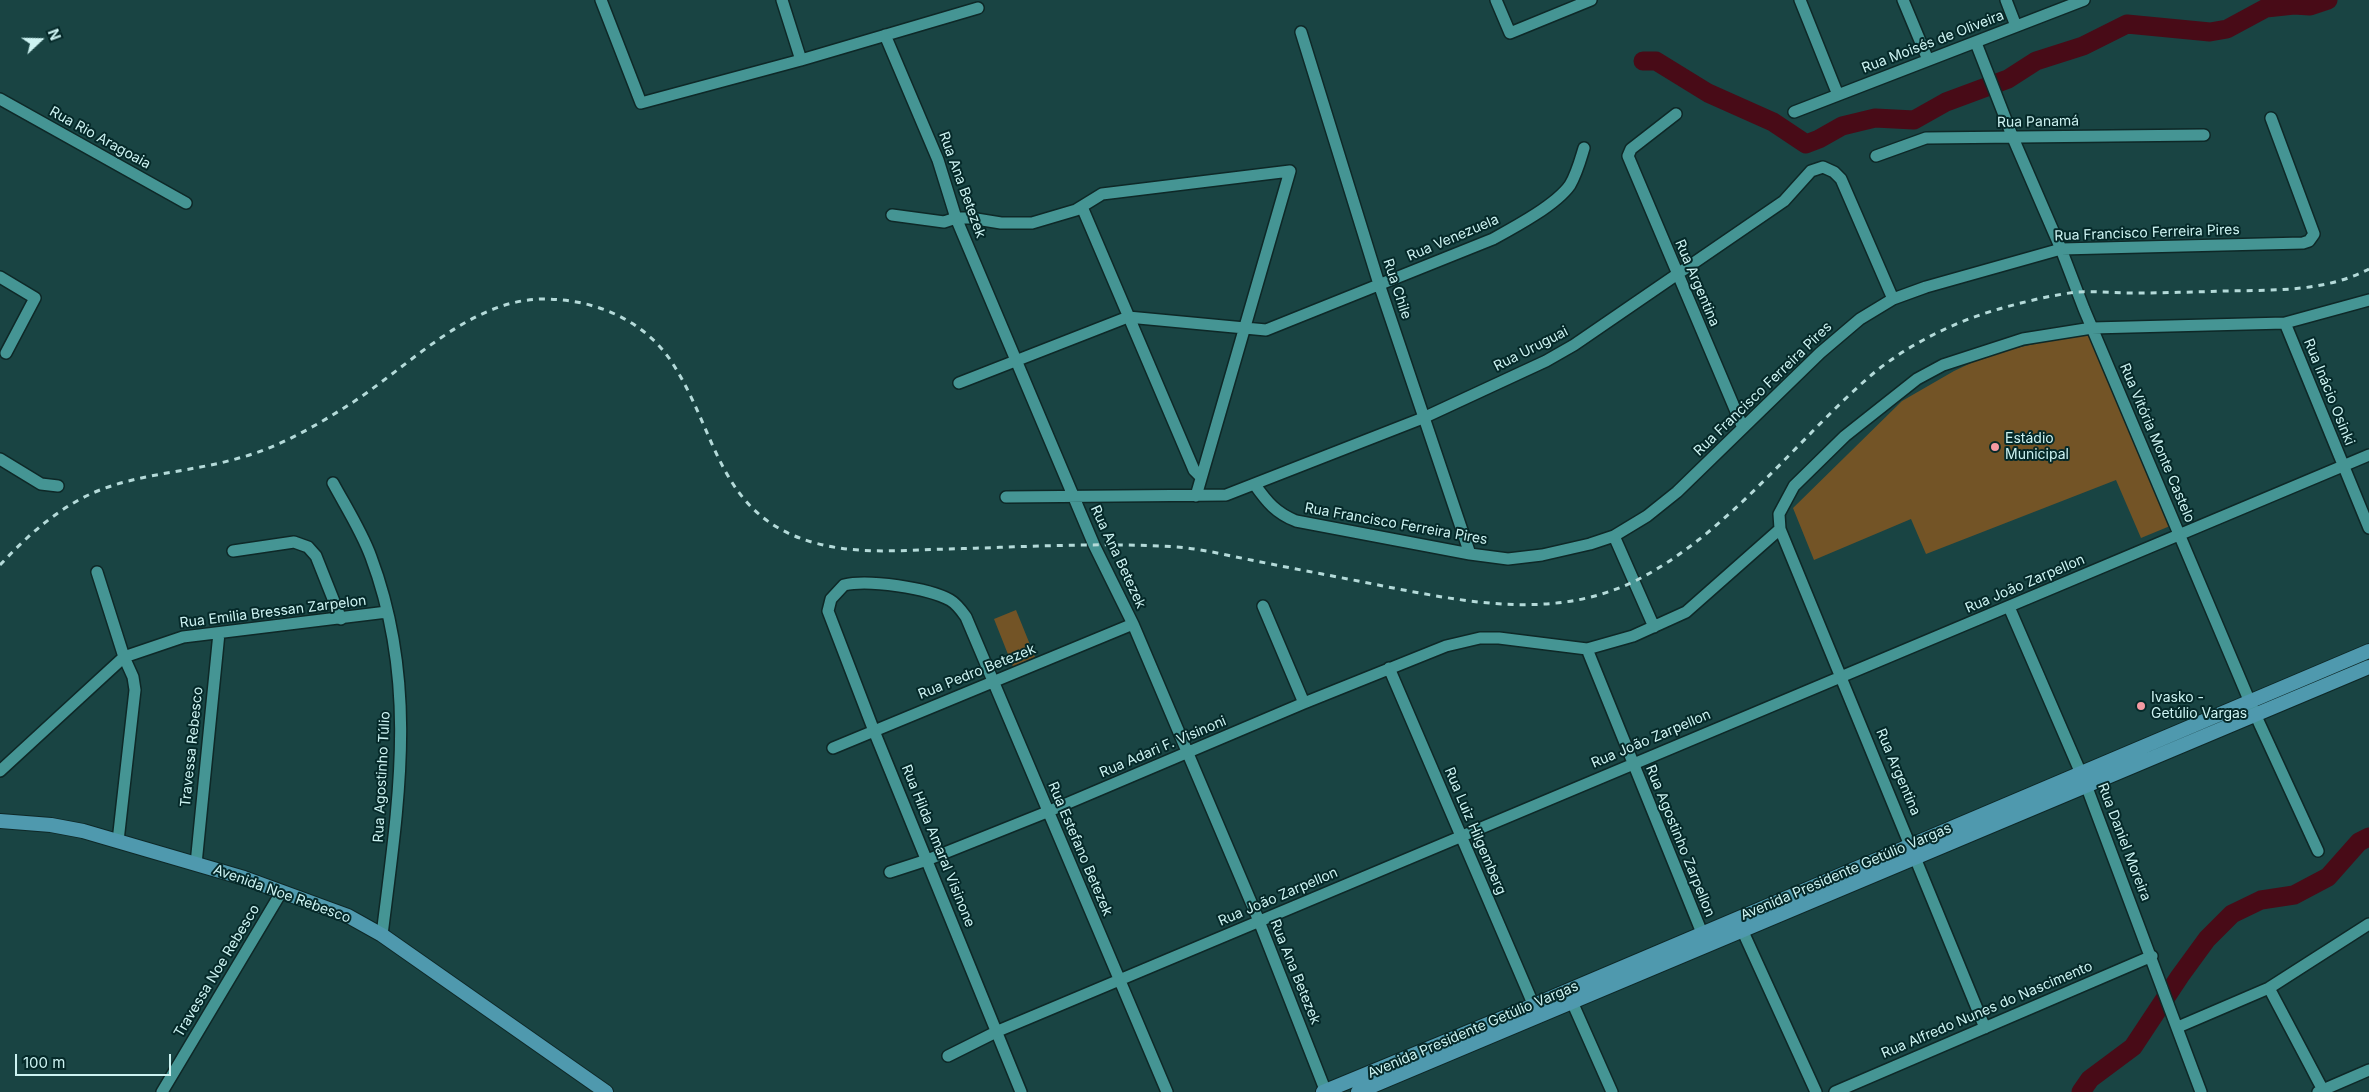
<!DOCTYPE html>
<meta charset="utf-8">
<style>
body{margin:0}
#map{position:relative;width:2369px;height:1092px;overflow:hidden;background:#194443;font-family:Inter,sans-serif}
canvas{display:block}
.north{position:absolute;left:15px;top:15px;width:50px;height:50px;-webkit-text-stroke:4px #052929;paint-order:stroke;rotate:69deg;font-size:14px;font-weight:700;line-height:20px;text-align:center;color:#cdf3f2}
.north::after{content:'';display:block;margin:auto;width:18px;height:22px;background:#cdf3f2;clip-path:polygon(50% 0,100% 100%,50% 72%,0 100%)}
.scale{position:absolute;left:15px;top:1054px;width:156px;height:22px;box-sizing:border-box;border:2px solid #cdf3f2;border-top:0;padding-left:6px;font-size:15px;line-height:18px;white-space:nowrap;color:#cdf3f2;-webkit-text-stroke:4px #052929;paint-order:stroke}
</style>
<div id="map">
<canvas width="2369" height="1092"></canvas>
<div class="north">N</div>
<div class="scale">100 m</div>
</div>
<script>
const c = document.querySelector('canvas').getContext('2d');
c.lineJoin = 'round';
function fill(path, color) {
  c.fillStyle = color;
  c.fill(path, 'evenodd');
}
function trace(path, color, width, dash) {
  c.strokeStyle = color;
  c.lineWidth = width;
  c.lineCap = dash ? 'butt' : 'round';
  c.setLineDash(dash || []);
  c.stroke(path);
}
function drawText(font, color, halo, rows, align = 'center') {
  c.font = font + ' Inter,sans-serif';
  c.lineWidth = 4;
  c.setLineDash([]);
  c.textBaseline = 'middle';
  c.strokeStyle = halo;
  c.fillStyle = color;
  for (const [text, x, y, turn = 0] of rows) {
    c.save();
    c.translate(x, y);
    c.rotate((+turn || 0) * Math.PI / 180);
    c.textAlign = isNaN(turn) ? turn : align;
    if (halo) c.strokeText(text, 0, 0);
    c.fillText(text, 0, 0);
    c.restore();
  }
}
const green = new Path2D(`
 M2087 332 2170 526 2141 538 2116 480 1926 554 1911 519 1814 560 1793 508 1902 401 1954 371 1990 354Z
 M1016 610 1035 657 1013 667 994 619Z`);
const river = new Path2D(`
 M1643 61H1656L1708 93 1773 122 1806 144 1819 139 1842 126 1875 118 1914 120 1946 102 2008 79 2036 61 2083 46 2127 24 2210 32 2227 29 2266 8 2294 5 2310 6 2328 0
 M2081 1092 2090 1079 2133 1047 2180 976 2207 939 2232 914 2261 900 2294 895 2328 877 2359 842 2369 837`);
const minor = new Path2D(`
 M601 0 641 103 801 60 978 8
 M782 0 801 60
 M1496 0 1510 33 1591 0
 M1800 0 1838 95
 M1903 0 1928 60
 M2006 0 2016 26
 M1301 32 1379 284 1470 554
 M885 35 938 160 956 218 1094 545 1133 624 1259 921 1326 1092
 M1976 43 2013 138 2061 249 2084 309 2255 714 2318 851
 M0 99 186 203
 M1794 112 2084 0
 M1676 114 1631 149 1628 156 1743 428
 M1876 156 1926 138 2204 135
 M1082 207 1194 470 1201 477
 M892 215 944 222 956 218H970L1001 223H1032L1076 210 1102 194 1290 171 1196 496
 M0 277 35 298 6 353
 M2285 323 2369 528
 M959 383 1128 317 1266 330 1493 239C1515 227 1556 205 1570 185 1577 173 1580 161 1584 148
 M0 459 41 484 58 486
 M333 483C346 507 362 532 371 557 419 685 398 804 382 935
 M1255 485C1267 502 1276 513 1296 521L1470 554 1508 559 1542 555 1590 544 1614 536 1647 516 1677 492 1820 353 1860 319 1893 299 1926 287 2061 249 2303 243 2309 241 2314 234 2271 118
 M1006 497 1226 495 1423 418 1546 361 1574 345 1784 201 1811 171 1823 167 1834 172 1841 179 1893 299
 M1780 529 1985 1028
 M1614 536 1654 627
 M233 551 294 542 308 547 316 556 341 619
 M97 572 124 657 133 677 135 690 118 841
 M1263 606 1304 703
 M2009 607 2086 785 2201 1092
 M1587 649 1702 933
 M1389 668 1537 1013
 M833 748 1133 624
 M0 771 124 657 183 637 387 612
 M196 864 219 633
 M890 872 927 860 1047 812 1304 703 1446 646 1480 638H1499L1587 649 1633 636 1686 612 1780 529 1779 514 1794 486 1845 436 1917 379 1943 365 2023 339 2092 328 2285 323 2369 300
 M1739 923 1816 1092
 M2269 988 2324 1092
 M1569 995 1612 1092
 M2178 1027 2269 988 2369 924
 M948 1056 998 1031 2369 455
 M162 1092 282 891
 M1021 1092 874 731 828 611 831 599 844 585C868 579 928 588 950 600 957 604 961 610 966 617L1167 1092
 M1835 1092 2152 956
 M2318 1092 2369 1070`);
const secondary = new Path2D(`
 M0 821 51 825 83 831 244 878 348 916 382 935 606 1092
 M1323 1092 1534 1005 2369 651
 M1358 1092 2369 667`);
const rail = new Path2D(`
 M0 565C27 536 58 508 95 492 140 473 192 472 239 458 277 448 314 427 347 406 408 368 469 299 544 299 593 299 643 319 671 361 718 432 717 516 815 543 859 555 904 550 949 549 1025 547 1101 542 1177 547 1203 549 1230 556 1256 561 1300 570 1344 578 1388 587 1471 603 1557 620 1637 580 1727 534 1794 443 1869 377 1905 346 1953 322 1999 309 2023 302 2052 295 2077 292 2095 291 2113 293 2131 293 2162 293 2194 292 2225 291 2274 290 2325 292 2369 269`);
const markers = [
 [1995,447,5,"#f49aa2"],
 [2141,706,5,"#f49aa2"]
];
const streetNames = [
 ["Rua Moisés de Oliveira",1933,42,-21],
 ["Rua Panamá",2038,122,-1],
 ["Rua Rio Aragoaia",100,138,29],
 ["Rua Ana Betezek",962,185,70],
 ["Rua Francisco Ferreira Pires",2147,233,-2],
 ["Rua Venezuela",1453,238,-23],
 ["Rua Argentina",1697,283,67],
 ["Rua Chile",1397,289,72],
 ["Rua Uruguai",1531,349,-27],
 ["Rua Francisco Ferreira Pires",1763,389,-44],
 ["Rua Inácio Osinki",2329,392,68],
 ["Rua Vitória Monte Castelo",2157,443,67],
 ["Rua Francisco Ferreira Pires",1396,524,10],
 ["Rua Ana Betezek",1118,557,65],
 ["Rua João Zarpellon",2025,584,-23],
 ["Rua Emilia Bressan Zarpelon",273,612,-7],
 ["Rua Pedro Betezek",977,672,-22],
 ["Rua João Zarpellon",1651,739,-23],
 ["Travessa Rebesco",192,747,-84],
 ["Rua Adari F. Visinoni",1163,747,-23],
 ["Rua Argentina",1898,772,67],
 ["Rua Agostinho Túlio",382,777,-87],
 ["Rua Luiz Hilgemberg",1475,831,67],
 ["Rua Agostinho Zarpellon",1680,841,68],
 ["Rua Daniel Moreira",2124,842,69],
 ["Rua Hilda Amaral Visinone",938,846,68],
 ["Rua Estefano Betezek",1080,849,67],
 ["Avenida Presidente Getúlio Vargas",1846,872,-23],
 ["Avenida Noe Rebesco",282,894,20],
 ["Rua João Zarpellon",1278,897,-23],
 ["Travessa Noe Rebesco",217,971,-59],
 ["Rua Ana Betezek",1295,972,68],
 ["Rua Alfredo Nunes do Nascimento",1987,1010,-23],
 ["Avenida Presidente Getúlio Vargas",1473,1030,-23]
];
const poiNames = [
 ["Estádio",2005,439],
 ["Municipal",2005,455],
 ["Ivasko -",2151,698],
 ["Getúlio Vargas",2151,714]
];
fill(green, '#735426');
trace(river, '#480b17', 19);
trace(minor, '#0e2827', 14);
trace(secondary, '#0e2827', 16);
trace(minor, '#459594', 11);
trace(secondary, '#4f99ae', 14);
trace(rail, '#b4dad9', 3, [6, 6]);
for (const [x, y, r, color] of markers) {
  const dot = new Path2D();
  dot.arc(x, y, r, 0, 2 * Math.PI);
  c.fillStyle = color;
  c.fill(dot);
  trace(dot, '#052929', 2);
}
drawText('14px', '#cdf3f2', '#052929', streetNames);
drawText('14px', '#cdf3f2', '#052929', poiNames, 'left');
</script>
